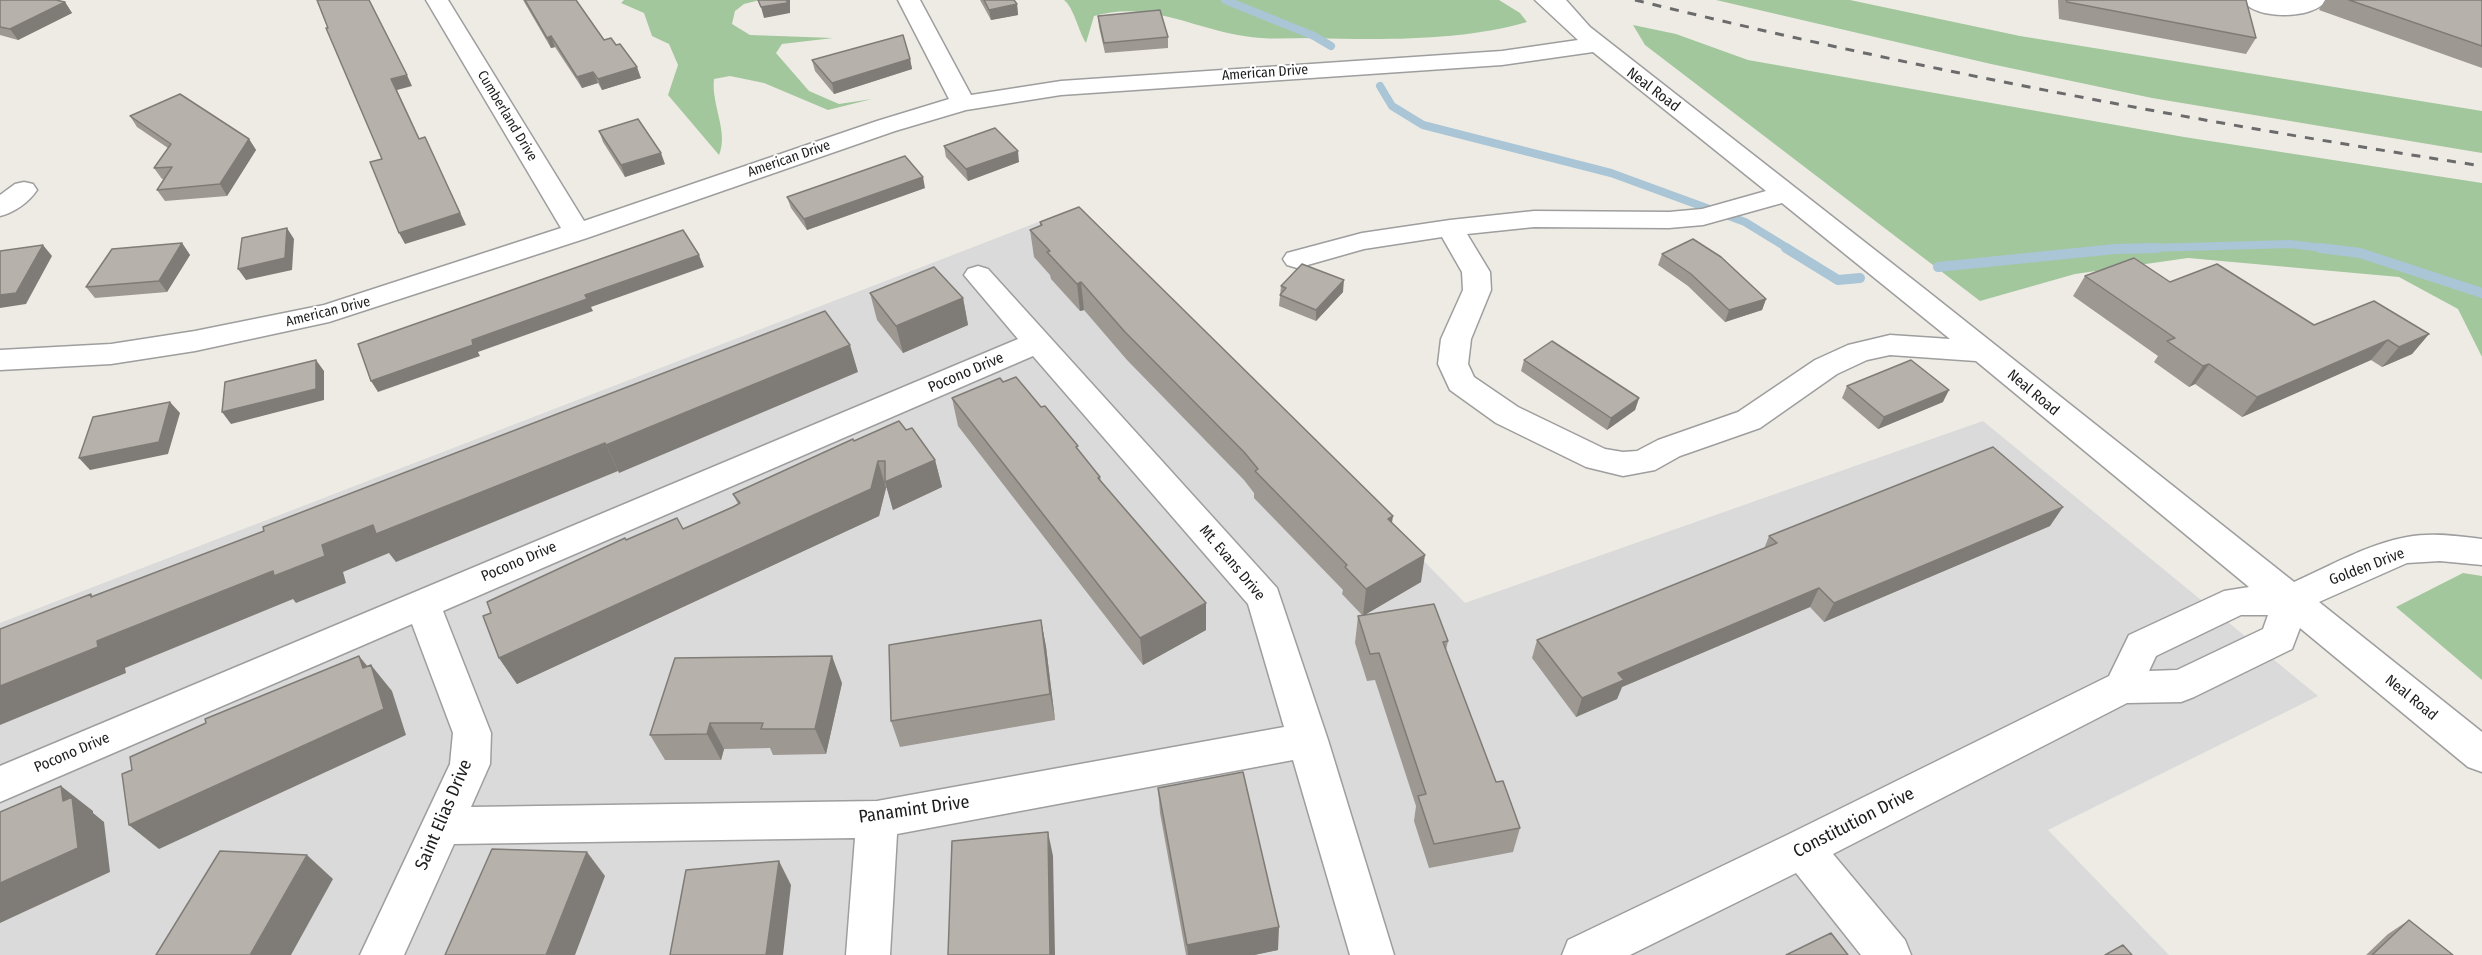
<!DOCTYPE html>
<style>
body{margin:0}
canvas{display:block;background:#edebe4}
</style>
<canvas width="2482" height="955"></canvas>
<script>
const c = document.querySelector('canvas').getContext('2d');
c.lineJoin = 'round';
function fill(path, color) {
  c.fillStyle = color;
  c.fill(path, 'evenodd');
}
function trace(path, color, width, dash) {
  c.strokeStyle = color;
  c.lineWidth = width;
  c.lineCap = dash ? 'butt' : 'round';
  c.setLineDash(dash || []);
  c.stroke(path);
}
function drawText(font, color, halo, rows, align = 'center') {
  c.font = font + ' "Fira Sans Condensed",sans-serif';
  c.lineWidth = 4.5;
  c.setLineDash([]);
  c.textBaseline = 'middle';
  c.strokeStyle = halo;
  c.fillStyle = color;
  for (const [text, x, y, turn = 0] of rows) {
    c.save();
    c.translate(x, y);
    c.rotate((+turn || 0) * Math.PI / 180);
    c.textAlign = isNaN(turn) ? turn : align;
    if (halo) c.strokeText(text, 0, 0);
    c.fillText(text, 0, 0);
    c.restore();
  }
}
const residential = new Path2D(`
 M1077 207 1465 603 1983 421 2318 696 2048 830 2169 955H0V623Z`);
const forest = new Path2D(`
 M624 0H760L744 4 735 11 732 24 750 35 833 38 782 44 776 53 809 91 839 104 872 99 828 110 764 83 730 76 714 79C711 105 729 132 719 155L668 95 678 65 669 44 652 36 644 13 621 3Z
 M1064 0H1499L1520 13 1527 22C1462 41 1380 40 1313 38 1290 38 1266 40 1244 36 1192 28 1147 0 1094 16L1086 43C1078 30 1074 8 1064 0Z
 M1716 0H1850L2020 36 2482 111V153L2152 98 1991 64Z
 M1633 25 1676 34 1748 60 2184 137 2482 183V357L2458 309 2399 277 2188 258 2075 274 1980 301 1645 45Z
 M2463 573 2482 576V680L2396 607Z`);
const streamFar1 = new Path2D(`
 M1225 0 1314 36 1331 46
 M1380 86 1392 106 1423 125 1611 173 1745 222 1789 249
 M2112 249 2290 244 2331 249`);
const stream = new Path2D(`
 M1786 248 1838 280 1860 278
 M2320 248 2360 253 2482 293
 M1938 267 2115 249 2157 248`);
const minor = new Path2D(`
 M426 0H448L584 221 877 121 949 99 898 0H920L971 95 1061 81 1502 51 1578 40 1535 0H1566L1590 27 1921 286 2294 582C2330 566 2368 544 2407 537 2432 532 2458 536 2482 539V565L2440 561 2407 563 2319 602 2482 732V772L2468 767 2300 628 2292 649 2194 697 2181 702 2127 703 1833 854 1905 940 1911 955H1861L1796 873 1630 955H1562L1568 940 1787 835 2109 676 2129 635 2224 591 2249 587 1976 361 1890 355 1867 360 1837 374 1760 428 1680 456 1655 470 1623 476 1586 467 1496 423 1450 390 1438 364 1441 339 1463 290 1462 272 1442 237 1364 249 1297 268 1287 265 1283 259 1287 253 1362 233 1450 220 1534 211 1669 212 1702 209 1766 191 1593 52 1502 65 1061 95 966 110 895 131 587 238 329 322 195 351 111 364 0 370V350L111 344 195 331 324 305 561 228ZM1782 203 1950 339 1890 335 1848 345 1815 360 1738 412 1658 440 1637 451 1623 452 1605 449 1518 407 1474 377 1468 364 1471 339 1491 290 1490 272 1467 234 1534 227 1669 228 1703 225ZM2241 615H2268L2263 629 2177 670 2149 671 2156 656Z
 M2242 0H2327C2313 20 2255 20 2242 0Z
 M24 182 33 184 37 190C29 202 14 213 0 216V195L15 184Z
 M978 266 988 269 1277 588 1328 740 1394 955H1350L1293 760 897 834 890 955H846L855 838 454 844 404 955H360L450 764 453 733 412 624 0 802V766L1018 339 964 275 968 269ZM1033 356 1248 604 1284 727 877 801 471 807 490 764 491 733 443 611Z`);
const rail = new Path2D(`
 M1635 0C1915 69 2197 122 2482 166`);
const wall = new Path2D(`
 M0 0 65 2 72 13 18 40 0 35Z
 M523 0H576L604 40 641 78 602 90 598 83 582 88 555 47 551 48Z
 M980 0H1014L1017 4 1018 15 991 20Z
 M2058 0H2246L2256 38 2246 54 2059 19Z
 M2325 0H2482V68L2319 10Z
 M1098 16 1168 37V48L1105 53 1099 27Z
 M910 59 912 69 834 94 815 71 812 60Z
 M130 116 249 139 256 150 227 196 165 201 157 190 164 179H162L154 168 168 148 137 127Z
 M599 131 665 164 625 177 603 142Z
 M944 146 1019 162 968 181 946 157Z
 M925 188 807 230 791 208 787 197Z
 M1040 222 1392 523 1421 582 1364 615 1448 641 1446 650 1496 782 1520 828 1513 852 1429 868 1414 821 1416 806 1375 680 1367 681 1355 643 1358 616 1362 615 1342 594 1343 590 1254 498V493L1244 480 1127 360 1084 310 1080 311 1051 279 1050 275 1034 257 1030 230 1040 226Z
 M182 243 190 255 167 292 95 298 86 287Z
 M1662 254 1766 299 1762 310 1725 322 1688 286 1658 265Z
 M2085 276 2170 282 2314 325 2429 334 2412 354 2382 367 2371 360 2242 417 2195 384 2189 387 2154 362 2158 356 2073 296Z
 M1281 286 1343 292 1316 321 1279 306Z
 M870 293 963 298 968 325 903 353 877 320Z
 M1524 360 1639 398 1635 410 1607 430 1521 371Z
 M1003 382 1041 407 1100 477 1101 481 1206 603V630L1143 665 958 426 952 398Z
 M1847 386 1943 402 1878 429 1842 398Z
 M906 430 935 460 942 487 893 510 887 488H886L879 516 517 684 499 658 491 613 626 540 683 529 738 504 733 494 854 441Z
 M2050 526 1824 622 1810 607 1622 687 1617 699 1576 717 1532 658 1537 640 1764 549 1769 536Z
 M1041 620 1046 647 1055 720 900 747 891 721Z
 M842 683 826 754 773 755 770 748 724 749 721 760H665L650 735Z
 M1158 788 1278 950 1254 955H1186L1160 813Z
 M2409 920 2453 955H2366L2388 934Z`);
const shadedWall = new Path2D(`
 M787 0H790V13L764 18 761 7Z
 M65 2 72 13 18 40 10 29Z
 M1017 4 1018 15 991 20 989 10Z
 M551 36 555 47 551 48 547 38Z
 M910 59 912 69 834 94 832 83Z
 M637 67 641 78 602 90 598 79Z
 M593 72 598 83 582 88 577 77Z
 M407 75 412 86 397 90 425 150 391 79Z
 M425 137 466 225 405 244 399 233Z
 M249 139 256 150 227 196 220 184Z
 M1018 151 1019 162 968 181 966 169Z
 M661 153 665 164 625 177 621 165Z
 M923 177 925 188 807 230 804 219Z
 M287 228 294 239 292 270 246 280 238 269Z
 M182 243 190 255 167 292 159 281Z
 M43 245 52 256 26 304 0 308V295Z
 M699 255 704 267 591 307 593 311 478 352 480 356 378 392 371 381 585 295Z
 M1344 280 1343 292 1316 321V310Z
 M1081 282 1084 310 1080 311 1077 284Z
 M963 298 968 325 903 353 896 326Z
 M1766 299 1762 310 1725 322 1729 310Z
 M2429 334 2412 354 2382 367 2399 347Z
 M2388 340 2371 360 2242 417 2257 397Z
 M850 345 858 372 619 473 606 445Z
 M316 360 324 371V400L231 424 222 412Z
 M2209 364 2195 384 2189 387 2203 366Z
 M1949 390 1943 402 1878 429 1884 417Z
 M1639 398 1635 410 1607 430 1611 418Z
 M170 402 180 413 168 454 90 470 79 458Z
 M605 443 618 471 396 562 389 553 343 572 346 583 296 603 293 599 125 668 126 673 0 725V686L97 641 273 571 322 545 373 525Z
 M935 460 942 487 893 510 885 482Z
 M878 461 886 488 879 516 517 684 499 658Z
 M2063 507 2050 526 1824 622 1834 603Z
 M1393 516 1389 543 1388 519Z
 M1425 555 1421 582 1363 616 1366 589Z
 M1819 588 1810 607 1622 687 1617 699 1576 717 1582 698 1618 673Z
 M1206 603V630L1143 665 1140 638Z
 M1041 620 1046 647 1055 720 1050 694Z
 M359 656 373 673 371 665 392 691 406 735 159 849 129 825 363 668Z
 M832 656 842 683 826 754 815 729Z
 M710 723 724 749 721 760 707 734Z
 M61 786 93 811V813L104 822 110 872 0 923V883L63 801Z
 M1048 832 1053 856 1055 955H1050Z
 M587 852 605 876 575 955H546Z
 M307 855 333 879 291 955H250Z
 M779 861 791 885 783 955H766Z
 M1279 927 1278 950 1254 955H1188L1187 945Z`);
const building = new Path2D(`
 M0 0H56L65 2 10 29 0 27Z
 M317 0H369L407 75 391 79 419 139 425 137 460 213 399 233 370 162 382 159 326 28H328Z
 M525 0H576L604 40 611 38 616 45 620 44 637 67 598 79 593 72 577 77 551 36 547 38Z
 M758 0H787V3L761 7Z
 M984 0H1014L1017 4 989 10Z
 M2066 0H2246L2256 38 2067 2Z
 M2349 0H2482V46Z
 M1160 10 1168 37 1104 43 1098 16Z
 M903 35 910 59 832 83 812 60Z
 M180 94 249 139 220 184 157 190 172 167 154 168 171 144 130 116Z
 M638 119 661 153 621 165 599 131Z
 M995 128 1018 151 966 169 944 146Z
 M905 156 923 177 804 219 787 197Z
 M1079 207 1393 516 1388 519 1425 555 1366 589 1345 567 1347 565 1255 471 1258 469 1244 452 1125 332 1081 282 1077 284 1047 252 1050 251 1030 230 1042 225 1040 222Z
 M287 228 285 258 238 269 242 238Z
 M683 230 699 255 585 295 587 299 472 340 473 345 371 381 358 344Z
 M1693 239 1721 257 1766 299 1729 310 1691 274 1662 254Z
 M182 243 159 281 86 287 112 249Z
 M43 245 16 293 0 295V251Z
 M2134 258 2170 282 2217 264 2314 325 2374 301 2429 334 2399 347 2388 340 2257 397 2209 364 2203 366 2167 341 2175 338 2085 276Z
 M1302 264 1344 280 1316 310 1280 295 1286 288 1281 286Z
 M934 267 963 298 896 326 870 293Z
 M825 311 850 345 606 445 605 443 376 534 373 525 322 545 325 556 274 576 273 571 97 641 98 647 0 686V629L91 594V597L264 531 263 527Z
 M1552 341 1639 398 1611 418 1524 360Z
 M316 360V389L222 412 225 382Z
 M1911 360 1949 390 1884 417 1847 386Z
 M1016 377 1041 407 1045 406 1078 446 1076 447 1100 477 1098 478 1206 603 1140 638 952 398 1000 378 1003 382Z
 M170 402 159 442 79 458 93 417Z
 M899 421 906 430 912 428 935 460 885 482V461H878L871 489 499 658 483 616 491 613 487 602 625 538 626 540 677 518 683 529 733 507 740 503 733 494 853 439 854 441Z
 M1993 447 2063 507 1834 603 1819 588 1618 673 1624 680 1582 698 1537 640 1777 543 1769 536Z
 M1434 604 1448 641 1443 642 1496 782 1503 781 1520 828 1434 844 1418 796 1426 794 1379 653 1370 654 1358 616Z
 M1041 620 1050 694 891 721 889 645Z
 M359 656 363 668 371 665 384 709 129 825 122 774 132 770 130 757 206 723 205 719Z
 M832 656 815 729H761L763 723H710L707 734 650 735 675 658Z
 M1243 772 1279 927 1187 945 1158 788Z
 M61 786 63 801 72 797 78 848 0 883V812Z
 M1048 832 1050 955H948L952 841Z
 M492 849 587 852 546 955H445Z
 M220 851 307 855 250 955H156Z
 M779 861 766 955H670L686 870Z
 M2409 920 2453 955H2372Z
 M1831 933 1848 955H1786Z
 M2123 945 2132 955H2105Z`);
const farStreetnames = [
 ["American Drive",1265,73,-4],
 ["Cumberland Drive",507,116,59],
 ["American Drive",789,159,-19],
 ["American Drive",328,312,-14]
];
const streetNames = [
 ["Neal Road",1653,90,37],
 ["Pocono Drive",966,373,-23],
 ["Neal Road",2033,393,40],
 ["Pocono Drive",519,562,-23],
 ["Mt. Evans Drive",1232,563,50],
 ["Golden Drive",2367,567,-21],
 ["Neal Road",2411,698,39],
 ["Pocono Drive",72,753,-23]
];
const nearStreetnames = [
 ["Panamint Drive",914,810,-8],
 ["Saint Elias Drive",444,815,-67],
 ["Constitution Drive",1854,823,-27]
];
fill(residential, '#dbdada');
fill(forest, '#a3c79d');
trace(streamFar1, '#a9c5d6', 8);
trace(stream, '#a9c5d6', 10);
trace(minor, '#9e9e9e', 3);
fill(minor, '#fff');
trace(rail, '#6b6b6b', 3, [9, 9]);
fill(wall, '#9d9892');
fill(shadedWall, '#7f7c77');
fill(building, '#b6b1aa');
trace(building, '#7f7c77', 1.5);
drawText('14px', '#1d1d1d', '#fff', farStreetnames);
drawText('15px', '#1d1d1d', '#fff', streetNames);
drawText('18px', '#1d1d1d', '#fff', nearStreetnames);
</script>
